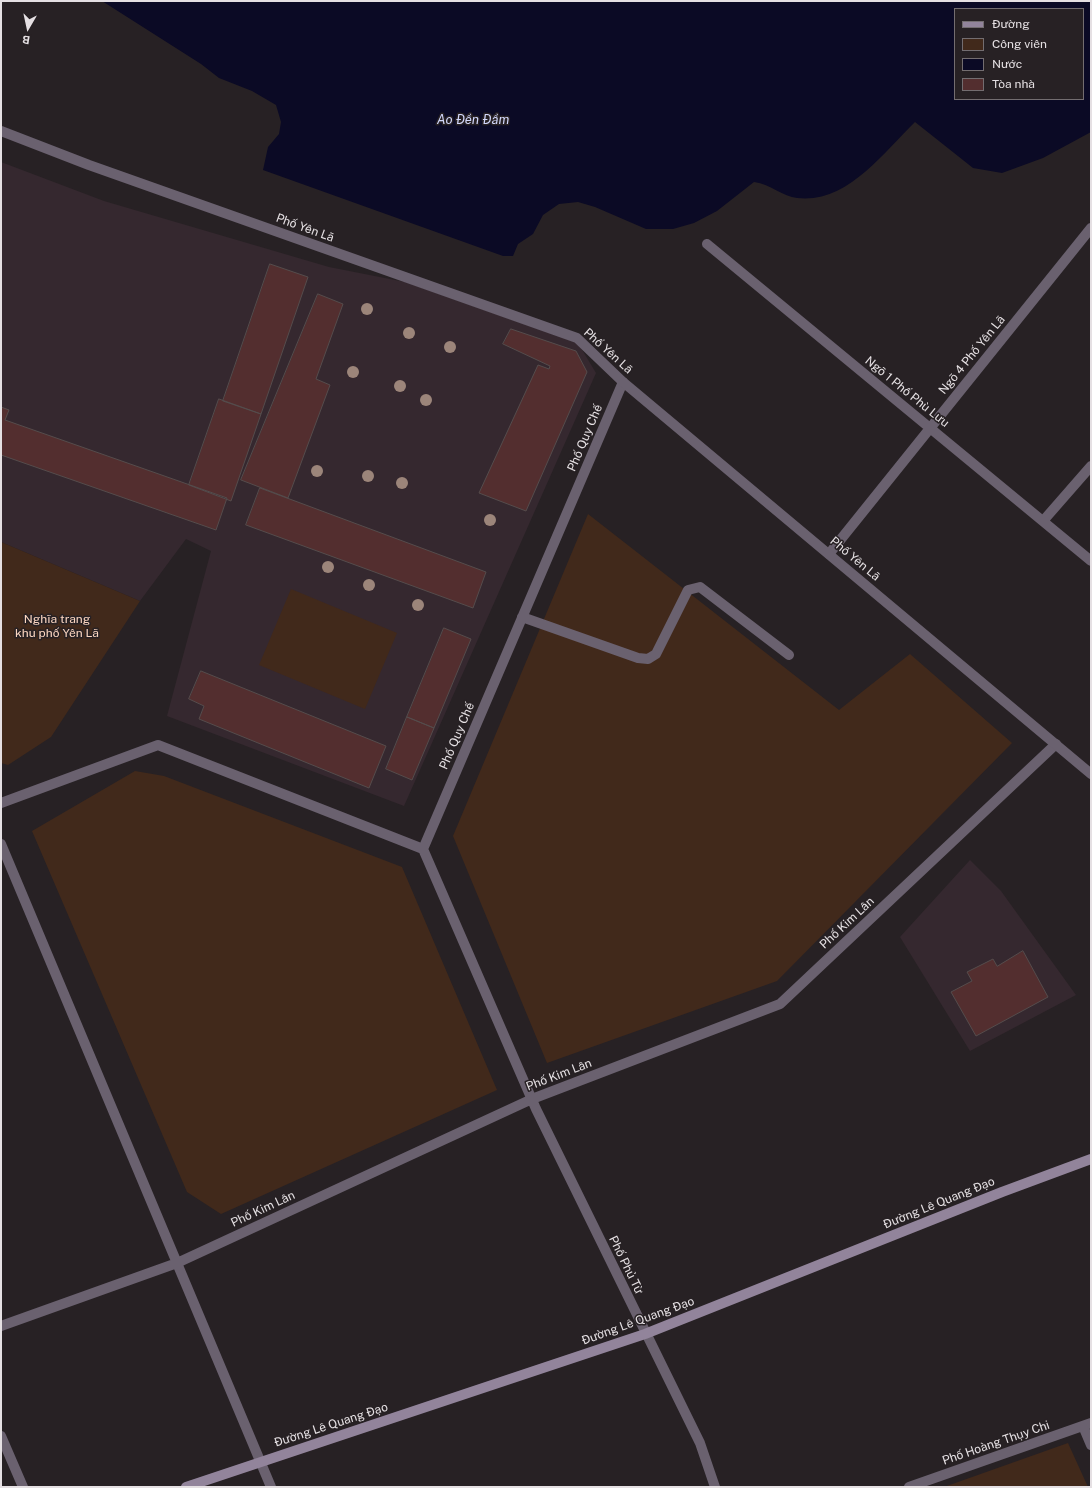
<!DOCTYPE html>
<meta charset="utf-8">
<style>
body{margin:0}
#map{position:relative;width:1092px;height:1488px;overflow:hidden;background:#272124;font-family:"Public Sans",sans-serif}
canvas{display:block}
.frame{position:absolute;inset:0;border:2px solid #e5e0e3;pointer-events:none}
.legend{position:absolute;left:954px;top:8px;width:130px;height:92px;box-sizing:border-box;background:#272124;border:1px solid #736d70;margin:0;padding:5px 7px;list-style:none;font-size:12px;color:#e5e0e3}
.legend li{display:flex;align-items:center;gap:8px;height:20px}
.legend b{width:20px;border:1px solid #736d70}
.north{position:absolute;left:8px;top:8px;width:40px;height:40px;-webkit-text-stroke:3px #272124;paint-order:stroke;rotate:189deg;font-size:11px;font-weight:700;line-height:16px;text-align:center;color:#e5e0e3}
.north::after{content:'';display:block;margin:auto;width:14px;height:18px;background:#e5e0e3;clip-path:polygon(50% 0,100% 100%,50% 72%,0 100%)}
</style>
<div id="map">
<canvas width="1092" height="1488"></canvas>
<div class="frame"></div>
<ul class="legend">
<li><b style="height:5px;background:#92849b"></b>Đường</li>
<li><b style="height:11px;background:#41291b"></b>Công viên</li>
<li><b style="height:11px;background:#0b0a25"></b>Nước</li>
<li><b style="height:11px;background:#532e2f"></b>Tòa nhà</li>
</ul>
<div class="north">B</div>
</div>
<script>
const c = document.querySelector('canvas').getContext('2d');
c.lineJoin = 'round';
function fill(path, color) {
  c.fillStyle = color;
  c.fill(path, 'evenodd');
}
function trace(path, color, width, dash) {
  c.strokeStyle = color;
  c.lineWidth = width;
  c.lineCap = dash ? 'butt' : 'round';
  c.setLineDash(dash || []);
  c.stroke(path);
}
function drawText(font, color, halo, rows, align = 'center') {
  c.font = font + ' "Public Sans",sans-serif';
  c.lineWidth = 3;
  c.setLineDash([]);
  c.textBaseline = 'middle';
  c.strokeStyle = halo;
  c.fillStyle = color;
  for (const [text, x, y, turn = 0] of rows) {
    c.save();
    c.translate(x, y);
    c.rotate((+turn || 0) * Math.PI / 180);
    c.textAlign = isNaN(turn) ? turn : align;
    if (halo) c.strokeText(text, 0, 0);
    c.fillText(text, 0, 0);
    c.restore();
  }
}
const built = new Path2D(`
 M1 162 104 201 329 267 405 282 578 343 596 373 404 806 167 716 211 551 186 539 140 601 1 542Z
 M970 860 1001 891 1076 995 970 1051 900 937Z`);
const green = new Path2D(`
 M588 514 839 710 910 654 1012 743 777 981 547 1063 453 836Z
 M1 542 140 601 51 737 8 765 1 763Z
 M291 589 397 633 365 709 259 665Z
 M135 771 164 776 402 867 497 1090 221 1214 187 1192 32 831Z
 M1068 1443 1088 1487H944Z`);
const water = new Path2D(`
 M102 1H1091V132L1043 158 1002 173 973 168 915 122C883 153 847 204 797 198 783 197 771 184 754 182L717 211 694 223 673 229H646L595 207 578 202 559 204 543 215 533 234 518 244 513 256H503L263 170 268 147 279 134 281 122 276 105 252 91 219 78 201 64ZM955 9H1083V99H955Z`);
const building = new Path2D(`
 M270 264 308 277 261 414 223 401Z
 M318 294 343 304 316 379 330 385 288 498 241 480Z
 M511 329 576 351 587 372 526 511 479 493 538 365 549 369 550 366 503 344Z
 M219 399 261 414 231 501 189 485Z
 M1 407 9 410 5 420 227 498 216 530 1 455Z
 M260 488 486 572 473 608 246 525Z
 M444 628 471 639 434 728 407 717Z
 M201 671 386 746 369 788 199 719 204 706 189 699Z
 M407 717 434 728 412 780 386 769Z
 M1023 951 1048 997 976 1036 951 992 972 981 967 972 993 959 997 966Z`);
const minor = new Path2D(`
 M707 244 1091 561
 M623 382 423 849 536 1109 700 1443 715 1487
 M1043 521 1091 466
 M829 554 1091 228
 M522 617 638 658 648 659 656 654 688 590 700 587 789 655
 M1 803 158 745 423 849
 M1 844 271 1487
 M1 1326 177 1263 532 1099 780 1004 1056 744
 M1083 1426 1091 1445
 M1 1436 23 1487
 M909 1487 1091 1423`);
const tertiary = new Path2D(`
 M1 131 89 165 577 338 623 382 1091 774`);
const secondary = new Path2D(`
 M186 1487 645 1334 1002 1192 1091 1159`);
const trees = [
 [367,309],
 [409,333],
 [450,347],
 [353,372],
 [400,386],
 [426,400],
 [317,471],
 [368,476],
 [402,483],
 [490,520],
 [328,567],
 [369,585],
 [418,605]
];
const streetNames = [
 ["Phố Yên Lã",305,228,20],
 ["Phố Yên Lã",608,351,42],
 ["Ngõ 4 Phố Yên Lã",972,355,-51],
 ["Ngõ 1 Phố Phù Lưu",907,392,39],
 ["Phố Quy Chế",585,438,-67],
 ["Phố Yên Lã",855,559,40],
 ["Phố Quy Chế",457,736,-67],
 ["Phố Kim Lân",847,923,-43],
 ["Phố Kim Lân",559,1075,-21],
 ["Đường Lê Quang Đạo",939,1203,-22],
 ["Phố Kim Lân",263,1209,-25],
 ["Phố Phủ Từ",626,1265,64],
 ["Đường Lê Quang Đạo",638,1321,-20],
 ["Đường Lê Quang Đạo",331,1425,-18],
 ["Phố Hoàng Thụy Chi",996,1443,-19]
];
const parkNames = [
 ["Nghĩa trang",57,619],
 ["khu phố Yên Lã",57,633]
];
const waterNames = [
 ["Ao Đền Đầm",473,120]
];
fill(built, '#35282f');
fill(green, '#41291b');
fill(water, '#0b0a25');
fill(building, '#532e2f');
trace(building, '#554c4c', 1);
trace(minor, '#6a616f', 10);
trace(tertiary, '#6a616f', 10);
trace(secondary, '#92849b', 10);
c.fillStyle = '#9c857a';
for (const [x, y] of trees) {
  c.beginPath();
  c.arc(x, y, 6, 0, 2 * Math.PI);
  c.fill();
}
drawText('12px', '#e5e0e3', '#272124', streetNames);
drawText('12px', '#fcd6c1', '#272124', parkNames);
drawText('italic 13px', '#d3d8fd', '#272124', waterNames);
</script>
